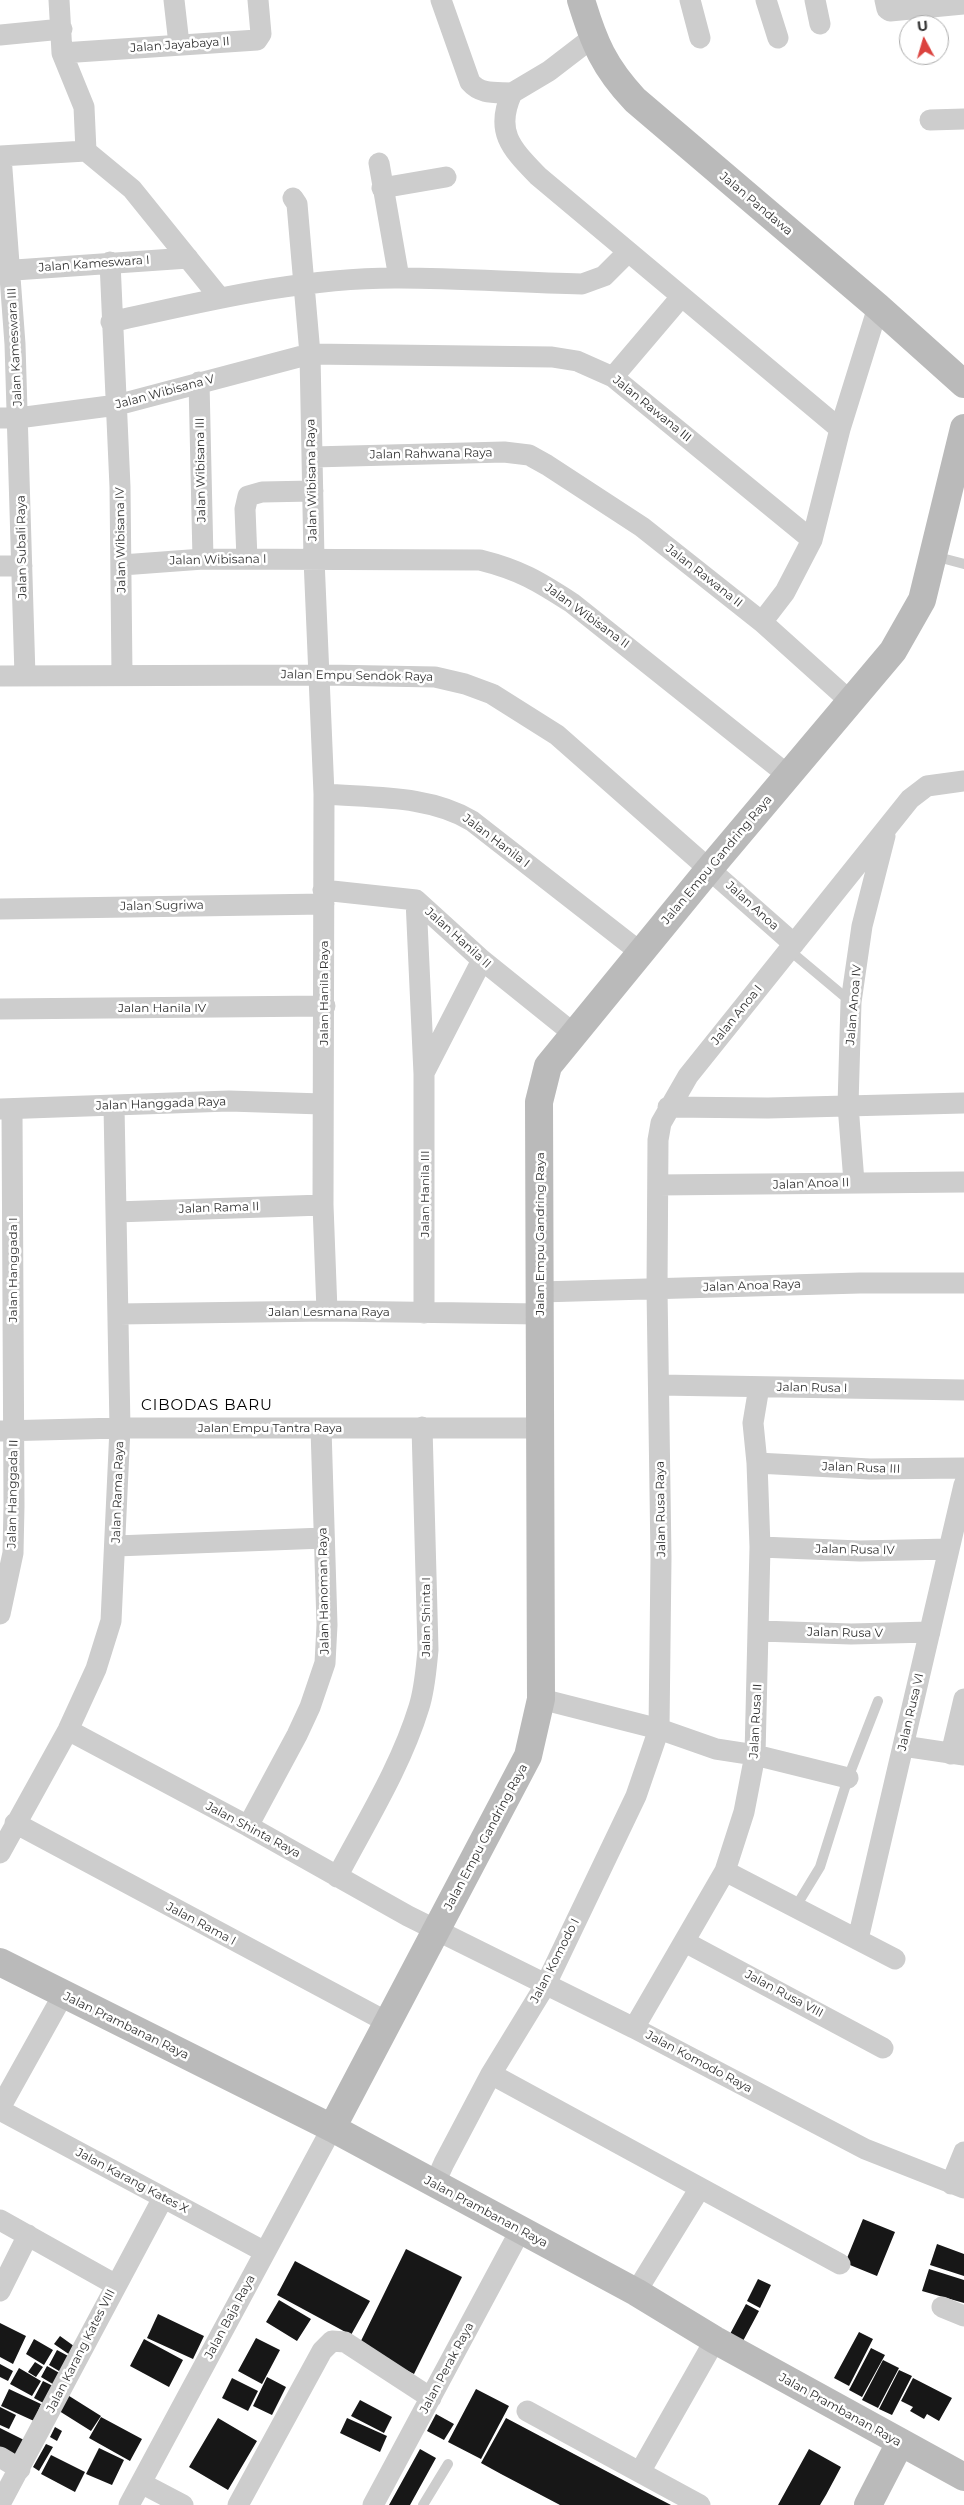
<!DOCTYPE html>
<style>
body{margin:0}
#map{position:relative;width:964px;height:2505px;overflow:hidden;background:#fff;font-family:Montserrat,sans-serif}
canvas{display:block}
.north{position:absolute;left:899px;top:15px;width:50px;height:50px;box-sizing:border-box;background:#fff;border:1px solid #acacac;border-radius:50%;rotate:354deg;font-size:14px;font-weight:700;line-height:20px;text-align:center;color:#303030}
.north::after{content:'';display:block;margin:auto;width:18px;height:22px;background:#db423e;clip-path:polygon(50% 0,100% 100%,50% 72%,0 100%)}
</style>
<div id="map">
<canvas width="964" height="2505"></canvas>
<div class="north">U</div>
</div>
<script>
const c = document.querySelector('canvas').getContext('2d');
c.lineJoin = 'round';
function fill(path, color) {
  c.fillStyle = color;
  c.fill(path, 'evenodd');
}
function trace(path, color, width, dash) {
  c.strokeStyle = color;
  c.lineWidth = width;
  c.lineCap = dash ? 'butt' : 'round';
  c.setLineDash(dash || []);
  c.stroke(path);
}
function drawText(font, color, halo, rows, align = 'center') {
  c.font = font + ' Montserrat,sans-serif';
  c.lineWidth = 5;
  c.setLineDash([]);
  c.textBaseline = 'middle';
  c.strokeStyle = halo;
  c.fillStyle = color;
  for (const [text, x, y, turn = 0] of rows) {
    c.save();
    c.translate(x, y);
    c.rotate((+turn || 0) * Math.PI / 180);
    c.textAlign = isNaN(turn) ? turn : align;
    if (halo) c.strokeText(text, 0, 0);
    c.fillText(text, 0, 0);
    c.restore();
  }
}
const building = new Path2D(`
 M863 2219 895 2232 877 2276 845 2263Z
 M937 2244 964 2254V2276L930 2265Z
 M406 2249 462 2277 414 2374 358 2347Z
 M295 2261 370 2301 351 2335 277 2295Z
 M929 2269 964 2280V2303L922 2291Z
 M758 2279 771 2285 760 2308 747 2301Z
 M279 2300 311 2319 297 2341 266 2322Z
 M746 2304 759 2311 743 2341 730 2334Z
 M158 2314 204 2336 193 2359 147 2338Z
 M0 2323 26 2336 13 2364 0 2357Z
 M859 2332 873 2339 849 2386 834 2378Z
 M60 2336 78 2349 73 2357 54 2344Z
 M256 2338 280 2350 262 2384 238 2371Z
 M34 2339 53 2350 44 2365 26 2354Z
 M144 2339 183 2360 169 2387 130 2366Z
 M871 2348 885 2355 862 2397 849 2390Z
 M57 2350 72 2358 64 2374 49 2365Z
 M883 2360 899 2368 878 2408 862 2400Z
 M35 2362 43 2367 36 2377 28 2372Z
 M0 2364 13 2371 8 2381 0 2377Z
 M47 2366 63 2375 56 2386 41 2377Z
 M19 2368 41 2381 32 2396 10 2384Z
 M899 2370 912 2376 892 2415 879 2409Z
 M267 2377 286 2387 272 2415 253 2406Z
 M232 2378 258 2391 248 2411 222 2398Z
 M913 2378 952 2398 939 2421 927 2414 924 2419 910 2411 913 2407 901 2401Z
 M43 2381 57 2388 47 2405 34 2398Z
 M9 2389 41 2404 34 2421 1 2406Z
 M476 2389 509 2406 481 2459 448 2442Z
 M66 2394 101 2416 91 2431 56 2409Z
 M360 2400 392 2417 384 2433 351 2416Z
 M0 2407 16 2415 9 2429 0 2425Z
 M436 2414 454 2424 444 2440 427 2431Z
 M101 2417 142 2439 130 2461 89 2438Z
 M218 2418 257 2441 228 2490 189 2467Z
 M347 2418 387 2436 380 2452 340 2433Z
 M506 2418 642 2490 671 2505H560L501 2474 481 2463Z
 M55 2427 62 2431 57 2441 50 2437Z
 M0 2428 28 2442 20 2458 0 2449Z
 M46 2444 53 2447 39 2471 33 2467Z
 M99 2448 124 2460 112 2485 86 2474Z
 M420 2449 436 2458 410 2505H389Z
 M809 2449 841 2467 826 2495 820 2505H778Z
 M51 2455 85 2472 75 2492 41 2474Z`);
const lane = new Path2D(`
 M934 556 964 564
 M789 950 851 1002
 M795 1908 820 1867 848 1778 878 1701
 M423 2505 448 2464`);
const street = new Path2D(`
 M59 0 62 53 84 107 86 151
 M174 0 179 44
 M441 0 470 82C481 95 496 92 512 93
 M690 0 700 38
 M766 0 778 38
 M815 0 820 24
 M885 0 887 9 890 11 964 4
 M0 35 62 29
 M592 38 549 71 512 93C494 132 512 149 538 176L840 429
 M62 53 257 40 261 34 258 0
 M930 120 964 119
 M86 151 132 189 220 298
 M0 156 86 151
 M1 156 15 344 25 676
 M379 163 399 278
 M382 188 446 177
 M293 198 297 204 310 354 314 559 324 794 323 1205 327 1311
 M110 262 120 487 122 675
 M0 271 188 258
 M111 322C206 301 303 277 400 278 461 278 521 283 582 284L604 276 628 252
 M613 377 681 297
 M199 382 203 559
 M0 418H18L117 405 310 354 552 357 577 361 613 377 812 540
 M313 457 504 452 529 455 547 465 642 527 762 622 851 702
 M247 559 245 509 248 496 262 492 313 491
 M122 565 203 559 480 560C520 570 538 581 572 603L789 776
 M0 566H22
 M762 622 785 592 812 540 840 429 878 307
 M0 676 327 675 435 677 465 684 492 694 557 735 794 944
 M324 794C373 798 429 795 472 821L640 952
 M323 890 416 900 482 960 574 1034
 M416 900 424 1074V1313
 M0 909 324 904
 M0 1009 325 1006
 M425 1071 482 960
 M668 1107 768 1108 964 1103
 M0 1109 229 1101 322 1104
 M854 1182 848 1105 851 1002 862 926 885 836
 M658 1185 964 1182
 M116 1212 323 1205
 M540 1292 860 1283H964
 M119 1314 327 1311 540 1314
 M659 1385 964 1390
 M0 1431 120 1428H541
 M757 1463 870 1469 964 1468
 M116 1546 324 1538
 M760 1547 860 1551 949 1549
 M0 1614 13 1553 14 1506 12 1110
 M760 1631 851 1634 930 1632
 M541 1699 659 1729 716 1749 755 1755 848 1778
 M68 1730 248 1826 408 1916 634 2028 865 2149 964 2188
 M903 1746 964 1755
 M951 1754 964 1699
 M15 1823 387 2022
 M248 1826 297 1735 310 1707 325 1663 327 1625 321 1428
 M0 1853 68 1730 96 1669 111 1621 120 1428 114 1106
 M725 1871 895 1959
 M337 1877C366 1822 401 1766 419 1707 425 1688 426 1669 428 1650L422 1427
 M858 1939 964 1485
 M685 1942 883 2048
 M634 2028 725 1871 744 1812 755 1755 760 1547 757 1463 753 1423 759 1387
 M491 2074 840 2264
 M0 2108 63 1995
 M0 2110 265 2252
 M951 2184 964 2152
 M434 2185 444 2163 491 2074 546 1984 636 1796 659 1729 661 1558 657 1289 658 1140 661 1123 688 1076 910 799 927 786 964 781
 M0 2220 116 2285
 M0 2291 28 2235
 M636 2292 700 2188
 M942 2307 964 2316
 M527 2411 700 2505
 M0 2457 20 2469
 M640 2472 715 2340
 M141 2483 183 2505
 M0 2504 163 2198
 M129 2505 332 2128
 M238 2505 322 2351 332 2341 345 2342 431 2398
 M373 2505 520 2231`);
const secondary = new Path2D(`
 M581 0C594 43 604 67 635 100L878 307 964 384
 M0 1962 332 2128 636 2292 715 2340 964 2477
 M332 2128 528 1756 541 1699 539 1102 548 1066 710 868 893 651 922 600 964 428
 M868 2505 900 2443`);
const streetNames = [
 ["Jalan Jayabaya II",180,45,-4],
 ["Jalan Pandawa",756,204,40],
 ["Jalan Kameswara I",94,264,-4],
 ["Jalan Kameswara III",15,347,-93],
 ["Jalan Wibisana V",165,392,-15],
 ["Jalan Rawana III",652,409,39],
 ["Jalan Rahwana Raya",431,454,-1],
 ["Jalan Wibisana III",201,470,-91],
 ["Jalan Wibisana Raya",312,480,-91],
 ["Jalan Wibisana IV",121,540,-91],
 ["Jalan Subali Raya",22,547,-91],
 ["Jalan Wibisana I",218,560,-1],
 ["Jalan Rawana II",704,576,38],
 ["Jalan Wibisana II",587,616,36],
 ["Jalan Empu Sendok Raya",357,676,1],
 ["Jalan Hanila I",496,841,37],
 ["Jalan Empu Gandring Raya",717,860,-50],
 ["Jalan Sugriwa",162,906,-1],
 ["Jalan Anoa",752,906,42],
 ["Jalan Hanila II",458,938,42],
 ["Jalan Hanila Raya",324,993,-90],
 ["Jalan Anoa IV",854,1005,-85],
 ["Jalan Hanila IV",162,1008],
 ["Jalan Anoa I",737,1015,-51],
 ["Jalan Hanggada Raya",161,1104,-2],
 ["Jalan Anoa II",811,1184,-2],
 ["Jalan Hanila III",425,1194,-90],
 ["Jalan Rama II",219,1208,-2],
 ["Jalan Empu Gandring Raya",540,1234,-90],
 ["Jalan Hanggada I",13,1270,-90],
 ["Jalan Anoa Raya",752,1286,-2],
 ["Jalan Lesmana Raya",329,1312],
 ["Jalan Rusa I",812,1388,1],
 ["Jalan Empu Tantra Raya",270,1428],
 ["Jalan Rusa III",861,1468,2],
 ["Jalan Rama Raya",118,1492,-88],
 ["Jalan Hanggada II",13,1494,-89],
 ["Jalan Rusa Raya",661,1509,-91],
 ["Jalan Rusa IV",855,1550,1],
 ["Jalan Hanoman Raya",324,1591,-91],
 ["Jalan Shinta I",426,1617,-90],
 ["Jalan Rusa V",845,1633,1],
 ["Jalan Rusa VI",911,1712,-77],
 ["Jalan Rusa II",756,1721,-87],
 ["Jalan Shinta Raya",253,1830,28],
 ["Jalan Empu Gandring Raya",486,1837,-62],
 ["Jalan Rama I",201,1924,28],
 ["Jalan Komodo I",555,1961,-63],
 ["Jalan Rusa VIII",784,1994,28],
 ["Jalan Prambanan Raya",126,2026,26],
 ["Jalan Komodo Raya",699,2062,28],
 ["Jalan Karang Kates X",132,2181,28],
 ["Jalan Prambanan Raya",486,2212,28],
 ["Jalan Baja Raya",230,2317,-62],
 ["Jalan Karang Kates VIII",81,2351,-63],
 ["Jalan Perak Raya",447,2368,-62],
 ["Jalan Prambanan Raya",840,2410,29]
];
const quarterNames = [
 ["CIBODAS BARU",207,1406]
];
fill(building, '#171717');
trace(lane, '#cdcdcd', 10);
trace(street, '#cdcdcd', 21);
trace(secondary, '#bababa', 28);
drawText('12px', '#303030', '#fff', streetNames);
c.letterSpacing = '1px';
drawText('15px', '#000', '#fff', quarterNames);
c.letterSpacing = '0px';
</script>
